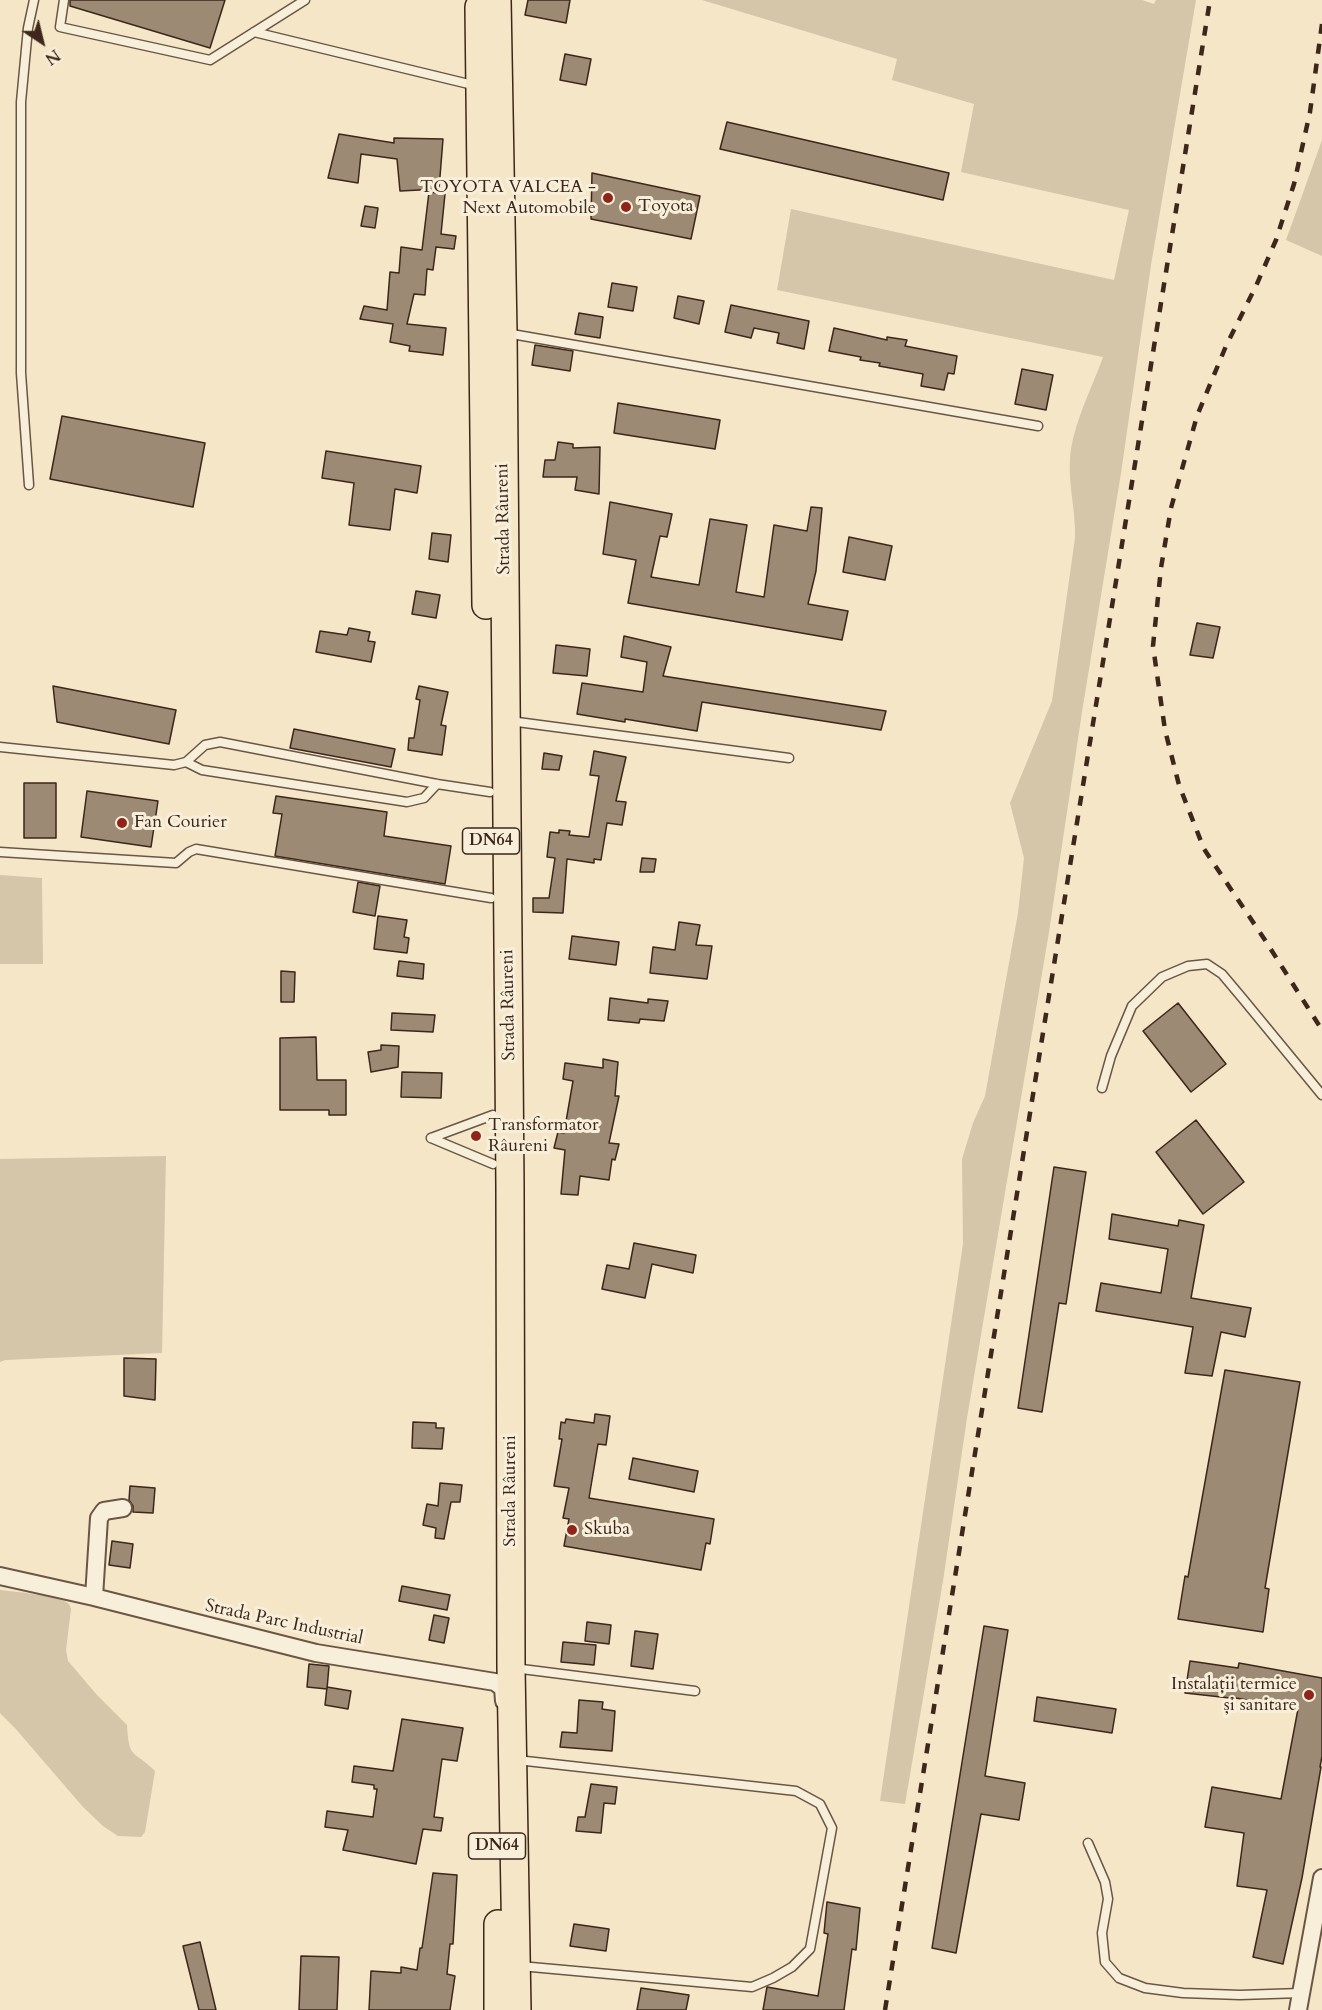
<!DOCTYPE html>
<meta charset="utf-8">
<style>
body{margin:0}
#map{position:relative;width:1322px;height:2010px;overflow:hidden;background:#f4e6c6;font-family:Cardo,serif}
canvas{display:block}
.north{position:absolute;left:12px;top:12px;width:60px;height:60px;-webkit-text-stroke:4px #f8efda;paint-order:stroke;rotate:145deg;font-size:16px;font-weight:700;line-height:24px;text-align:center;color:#3d261b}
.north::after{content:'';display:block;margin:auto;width:21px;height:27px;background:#3d261b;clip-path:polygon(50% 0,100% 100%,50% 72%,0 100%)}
</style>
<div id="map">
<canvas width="1322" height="2010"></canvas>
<div class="north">N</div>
</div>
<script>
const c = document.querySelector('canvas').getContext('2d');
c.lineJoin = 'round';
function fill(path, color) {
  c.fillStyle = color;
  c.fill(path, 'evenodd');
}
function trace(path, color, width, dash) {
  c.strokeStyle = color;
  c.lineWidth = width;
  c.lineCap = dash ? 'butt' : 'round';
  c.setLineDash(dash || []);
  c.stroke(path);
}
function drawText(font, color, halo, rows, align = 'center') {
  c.font = font + ' Cardo,serif';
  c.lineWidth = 6;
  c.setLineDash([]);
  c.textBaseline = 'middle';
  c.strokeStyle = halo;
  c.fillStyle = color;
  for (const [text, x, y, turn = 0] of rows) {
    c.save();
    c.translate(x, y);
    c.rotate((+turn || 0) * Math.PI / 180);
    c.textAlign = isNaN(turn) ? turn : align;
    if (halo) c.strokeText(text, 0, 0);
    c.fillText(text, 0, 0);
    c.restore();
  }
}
const green = new Path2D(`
 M702 0H1142L1154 4 1156 0H1196L1151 265 1121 473 1082 712 1049 932 967 1418 943 1581 905 1804 880 1801 963 1244 962 1159 973 1123 985 1096 1018 913 1024 858 1010 803 1052 701 1075 538C1076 511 1068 485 1070 459 1072 426 1092 388 1103 357L777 290 791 209 1114 280 1129 210 961 172 974 104 892 80 897 59Z
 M1322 140V256L1286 240Z
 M0 875 42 878 43 964H0Z
 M166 1156 162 1353 5 1360 0 1362V1159Z
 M0 1590C16 1592 53 1595 66 1602 70 1604 70 1606 71 1609L66 1650 68 1661 97 1695 127 1725C129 1761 133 1749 155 1771L145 1832 141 1837 118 1836 103 1826 83 1807 15 1728 0 1713Z`);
const building = new Path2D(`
 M70 0H225L210 48 70 6Z
 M528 0H570L566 23 525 15Z
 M565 54 591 59 586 85 560 80Z
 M727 122 949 173 943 200 720 149Z
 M339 134 394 143V138L443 139 439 189 400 191 397 159 361 154 358 183 328 178Z
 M592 173 700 196 691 239 591 219Z
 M429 192 445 194 441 234 456 236 454 249 436 247 433 270 427 269 425 295 414 294 407 324 446 328 443 355 409 351 410 346 390 342 393 324 360 319 364 306 387 310 390 272 399 273 401 247 422 250Z
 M365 206 378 208 375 228 361 226Z
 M612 283 637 287 633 311 608 307Z
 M678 296 704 301 699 324 674 318Z
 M731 305 809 321 804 349 777 343 779 333 754 328 751 338 725 332Z
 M579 313 603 317 600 338 575 334Z
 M834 328 887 340V337L907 340 905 346 957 356 954 374 948 373 944 390 921 386 923 374 879 366 880 363 860 360 861 357 829 351Z
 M535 345 573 351 570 371 532 365Z
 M1022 369 1053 375 1046 410 1015 404Z
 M618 403 720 420 715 449 614 433Z
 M62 416 205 443 193 507 50 479Z
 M558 442 573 444V448L600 447 599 494 575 490 577 477H543L545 460H555Z
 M326 451 421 466 417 493 395 489 390 530 349 525 354 483 322 478Z
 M610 502 672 514 667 537 660 536 651 577 699 585 710 519 747 525 736 592 764 597 774 525 807 531 811 507 822 508 816 571 808 604 848 611 842 640 628 603 636 560 603 554Z
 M432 533 451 535 448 562 429 559Z
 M849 537 892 546 885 580 843 572Z
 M416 591 440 595 436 618 412 614Z
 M1197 623 1220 627 1213 658 1190 655Z
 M349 628 370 632 368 641 375 642 371 662 316 652 320 631 347 635Z
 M624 636 671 647 663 676 886 711 881 730 702 702 697 731 625 719V722L577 714 582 683 643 692 647 662 621 657Z
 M556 645 590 649 587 676 553 673Z
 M53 686 176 710 169 744 57 722Z
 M419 686 448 692 441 725 446 726 442 755 408 750 409 738H414L420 700 416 699Z
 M294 729 395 749 391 767 290 748Z
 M594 751 626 757 616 801 626 802 622 825 607 823 601 860 594 859V863L567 859 563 913 533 912V898H549L555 858 547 857 550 832 559 833V830L570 831 569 835 589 837 599 776 590 775Z
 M544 753 562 756 559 770 542 769Z
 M24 783H56V838H24Z
 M87 791 158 801 151 847 81 837Z
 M276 796 387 812 384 836 451 846 445 884 275 856 282 814 273 813Z
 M642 858 656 859 654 872H640Z
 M358 882 380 886 375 916 353 912Z
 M378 916 407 920 404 937 409 938 407 953 374 949Z
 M679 922 700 925 696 945 712 946 707 979 650 973 653 947 675 950Z
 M572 936 619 942 616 965 569 959Z
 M399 961 424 964 423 979 397 976Z
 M281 971 295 972 294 1002H281Z
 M610 998 648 1003V999L668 1001 664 1021 640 1019 639 1023 608 1020Z
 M1178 1003 1226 1064 1191 1092 1143 1031Z
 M392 1013 435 1015 433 1032 391 1030Z
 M316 1037 317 1080H346V1115H329V1110H280V1038Z
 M381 1045 399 1046 398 1067 371 1072 368 1052 381 1050Z
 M603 1059 618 1062 615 1096H619L609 1143 619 1144 615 1160 612 1159 609 1180 580 1176 578 1195 561 1194 565 1150 554 1148 558 1132 564 1133 573 1081 563 1079 565 1063 603 1068Z
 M402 1072 442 1073 441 1098 401 1097Z
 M1196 1120 1244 1182 1203 1214 1156 1152Z
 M1054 1167 1086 1172 1066 1304 1059 1303 1042 1412 1018 1408Z
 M1112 1214 1178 1226 1179 1220 1204 1225 1191 1298 1251 1308 1245 1337 1221 1332 1212 1376 1185 1373 1193 1327 1096 1311 1101 1283 1161 1293 1168 1249 1109 1239Z
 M634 1243 696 1255 693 1273 652 1264 645 1298 602 1289 607 1265 629 1269Z
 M124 1358 156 1359 155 1400 124 1396Z
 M1225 1370 1300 1382 1265 1588 1269 1589 1263 1632 1178 1619 1185 1576 1188 1577Z
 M595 1414 610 1416 606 1445 598 1444 589 1498 714 1519 710 1544 706 1543 701 1570 564 1546 569 1519 563 1518 569 1488 554 1486 562 1439H559L561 1422 565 1423 566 1419 594 1423Z
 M413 1422 436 1423V1428H444L442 1449 412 1448Z
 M633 1458 698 1471 694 1492 629 1479Z
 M440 1483 462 1485 460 1502H451L444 1539 435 1538 436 1528 423 1525 427 1504 438 1506Z
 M130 1486 155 1488 153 1513 133 1512V1506L129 1500Z
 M112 1541 133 1544 130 1568 109 1565Z
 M402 1586 450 1595 447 1610 399 1601Z
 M434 1615 449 1618 444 1643 429 1640Z
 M587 1622 611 1625 609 1644 585 1641Z
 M984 1626 1008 1630 985 1776 1025 1783 1019 1820 981 1814 956 1953 932 1948Z
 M635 1631 658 1634 653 1669 631 1666Z
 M563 1642 596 1645 594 1665 561 1662Z
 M1190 1661 1238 1668 1239 1663 1322 1678V1756L1320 1767H1321L1302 1878 1283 1964 1253 1957 1267 1890 1237 1886 1244 1833 1205 1827 1212 1787 1281 1799 1298 1709 1230 1697V1698L1185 1693Z
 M309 1664 329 1666 327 1689 307 1687Z
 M327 1687 351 1691 348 1709 325 1705Z
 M1037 1697 1116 1709 1112 1733 1034 1721Z
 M579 1700 603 1702 602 1709 615 1711 612 1751 560 1747 562 1732 577 1733Z
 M402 1719 463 1728 457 1761 442 1759 434 1817 443 1818 441 1831 423 1829 416 1864 343 1850 348 1830 325 1827 327 1811 373 1817 377 1789H374V1785L352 1782 354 1766 393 1771Z
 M591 1784 617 1787 615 1804 604 1803 601 1833 576 1831 578 1817H585Z
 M433 1873 457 1875 453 1944H450L447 1974 455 1976 450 2010H369L371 1971 401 1973V1967L417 1970 420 1948H422Z
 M827 1902 860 1908 856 1950 852 1949 844 2010H763L767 1987 818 1996 828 1934 824 1933Z
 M574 1924 609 1929 606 1951 570 1946Z
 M200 1942 216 2010H199L183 1946Z
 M301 1956 339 1957 337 2010H299Z
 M641 1988 689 1995 686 2010H637Z`);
const service = new Path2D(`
 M64 0 60 27 210 60 305 0
 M254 32 477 86
 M506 333 1038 426
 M29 485 21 373V102L28 28 34 0
 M510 721 789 758
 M0 747 174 765 186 762 205 745 220 742 437 784 490 792
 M186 762 202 770 407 802 424 798 437 784
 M0 852 176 863 189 852 196 849 491 898
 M1102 1088 1111 1056 1132 1006 1162 977 1188 966 1207 964 1222 974 1243 999 1322 1095
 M431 1138 493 1164
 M431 1138 493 1115
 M514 1668 695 1691
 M517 1760 796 1791 820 1804 832 1828 810 1949 792 1967 773 1978 752 1987 520 1966
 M1088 1843 1105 1882 1108 1899 1102 1933 1105 1962 1119 1978 1145 1988 1183 1993 1240 1995 1301 1993`);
const minor = new Path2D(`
 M0 1576 94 1597 316 1653 495 1682 503 1688 504 1701
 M94 1597 99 1518 104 1511 123 1508
 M1298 2010 1322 1878`);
const primary = new Path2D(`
 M497 0 503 332 510 1187 511 1668 517 2010
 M479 7 486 605
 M498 1924V2010`);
const rail = new Path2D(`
 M1322 24 1310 112 1294 184 1276 240 1256 286 1226 346 1197 416 1171 508 1161 568 1153 646 1165 730 1179 785 1204 849 1265 940 1322 1030
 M885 2010 1210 0`);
const markers = [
 [608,198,6,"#8f2418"],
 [626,207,6,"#8f2418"],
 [122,823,6,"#8f2418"],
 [476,1136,6,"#8f2418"],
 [572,1530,6,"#8f2418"],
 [1309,1695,6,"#8f2418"]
];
const shields = [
 [491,841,57],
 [497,1846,57]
];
const shieldNames = [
 ["DN64",491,841],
 ["DN64",497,1846]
];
const poiNames = [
 ["TOYOTA VALCEA -",596,188,"right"],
 ["Next Automobile",596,209,"right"],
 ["Toyota",638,207],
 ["Fan Courier",134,823],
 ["Transformator",488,1126],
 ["Râureni",488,1147],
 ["Skuba",584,1530],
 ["Instalații termice",1297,1685,"right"],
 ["și sanitare",1297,1706,"right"]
];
const streetNames = [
 ["Strada Râureni",504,519,-91],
 ["Strada Râureni",509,1005,-91],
 ["Strada Râureni",511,1491,-90],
 ["Strada Parc Industrial",284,1623,12]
];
fill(green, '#d5c5a9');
fill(building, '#9c8a74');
trace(building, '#3d261b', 1.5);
trace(service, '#6b5646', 11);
trace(minor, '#6b5646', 20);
trace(primary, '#3d261b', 30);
trace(service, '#f8efda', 8);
trace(minor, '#f8efda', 16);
trace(primary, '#f4e6c6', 27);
trace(rail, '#3d261b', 4.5, [10, 10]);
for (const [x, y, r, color] of markers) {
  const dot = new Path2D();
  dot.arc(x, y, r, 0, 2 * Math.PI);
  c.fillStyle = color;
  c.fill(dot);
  trace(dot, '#f8efda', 2);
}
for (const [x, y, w] of shields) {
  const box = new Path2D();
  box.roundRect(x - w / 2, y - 13, w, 26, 4.5);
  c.fillStyle = '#f8efda';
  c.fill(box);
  trace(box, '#3d261b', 1.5);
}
drawText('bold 16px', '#3d261b', null, shieldNames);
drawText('18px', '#3d261b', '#f8efda', poiNames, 'left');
drawText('18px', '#3d261b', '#f8efda', streetNames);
</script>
